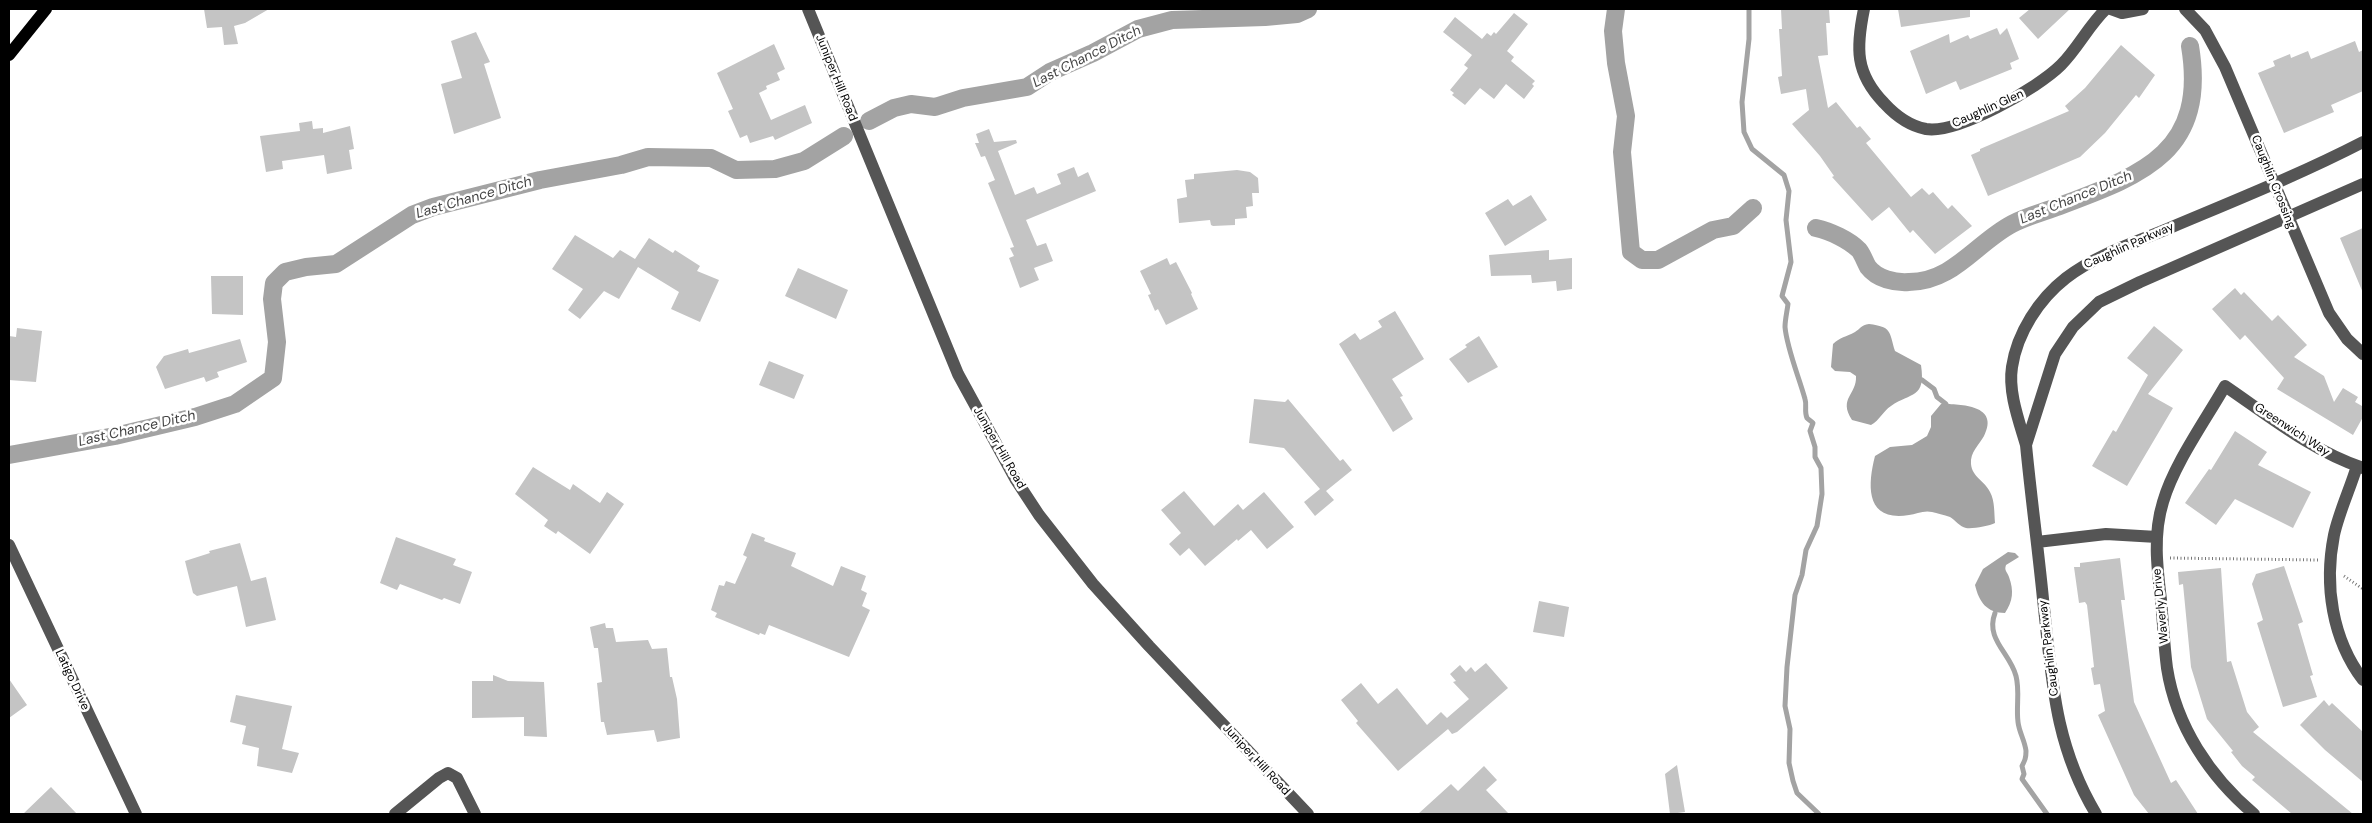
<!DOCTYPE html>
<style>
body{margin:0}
#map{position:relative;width:2372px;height:823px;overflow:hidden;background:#fff;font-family:"DM Sans",sans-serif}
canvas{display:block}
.frame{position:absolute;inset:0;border:10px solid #000;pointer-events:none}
</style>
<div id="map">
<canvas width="2372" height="823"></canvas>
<div class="frame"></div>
</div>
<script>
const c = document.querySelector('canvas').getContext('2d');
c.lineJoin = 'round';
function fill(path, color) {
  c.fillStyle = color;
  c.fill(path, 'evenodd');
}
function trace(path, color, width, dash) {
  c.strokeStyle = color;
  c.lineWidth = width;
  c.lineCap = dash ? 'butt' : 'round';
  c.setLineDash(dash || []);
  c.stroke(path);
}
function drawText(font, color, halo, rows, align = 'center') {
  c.font = font + ' "DM Sans",sans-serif';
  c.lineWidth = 5;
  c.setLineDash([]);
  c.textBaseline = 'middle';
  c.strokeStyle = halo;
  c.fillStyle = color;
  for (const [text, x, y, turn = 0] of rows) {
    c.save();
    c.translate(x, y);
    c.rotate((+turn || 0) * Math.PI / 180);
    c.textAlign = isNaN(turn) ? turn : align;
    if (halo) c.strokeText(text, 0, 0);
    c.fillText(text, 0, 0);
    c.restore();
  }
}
const water = new Path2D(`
 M1869 324C1892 327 1889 331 1895 351L1921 365C1926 399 1911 392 1891 406 1883 411 1880 420 1871 425L1852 420C1838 398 1857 395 1856 376L1850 372 1835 371 1831 367 1833 344C1840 337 1846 337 1855 332 1860 329 1861 325 1869 324Z
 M1941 404C1961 404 2000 405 1984 436 1979 445 1970 452 1971 464 1972 477 1985 481 1990 492 1995 501 1994 513 1995 523 1989 526 1973 529 1966 528 1960 527 1955 520 1950 517 1944 515 1937 513 1932 512 1924 510 1916 514 1909 515 1866 522 1867 487 1875 456L1890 447 1912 445 1927 436 1931 427V416Z
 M2008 552 2015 553 2019 557 2006 565C2004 571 2007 571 2009 577 2014 591 2013 601 2005 613 1987 613 1979 602 1975 585L1983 569Z`);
const stream = new Path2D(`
 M1749 9V39L1742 102 1744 132 1752 149 1784 175 1789 191 1786 220 1791 262 1782 296 1788 304C1787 312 1785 320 1785 327 1787 349 1799 377 1805 399 1807 405 1804 411 1807 418 1809 420 1811 421 1813 423L1810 431 1815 447V457L1821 468 1822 494 1817 526 1806 550 1802 575 1795 595 1787 667 1785 706 1790 729 1789 763 1793 781 1797 793 1819 814
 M1922 380 1934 389 1937 397 1946 404
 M1995 613C1985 639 2010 653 2016 676 2020 691 2016 706 2018 722 2019 732 2025 741 2026 751 2026 758 2025 760 2022 766L2024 774 2022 779 2047 814`);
const canal = new Path2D(`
 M1616 9 1613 31 1616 63 1626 116 1622 152 1631 252 1642 260H1658L1713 230 1733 226 1753 208
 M869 121 894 108 911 104 935 107 963 98 1027 87 1050 72 1093 53 1138 29 1172 20 1265 17 1297 14 1308 9
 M1816 228C1830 231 1849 240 1859 250 1863 255 1865 262 1868 267 1877 279 1895 283 1909 282 1953 282 1976 243 2012 224 2025 217 2040 213 2054 208 2139 176 2208 155 2190 46
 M9 455 115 436 195 417 235 404 273 378 277 342 272 299 274 283 285 272 306 267 336 264 412 215 433 207 540 180 621 165 648 157 711 158 736 170 775 169 804 161 844 136`);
const building = new Path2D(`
 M204 9H269L245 23 234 26 238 44 224 45 222 27 207 28Z
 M1781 9H1829L1830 23H1826L1828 55 1818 56 1828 108 1836 102 1857 128 1860 126 1871 139 1866 143 1911 197 1922 188 1929 195 1933 192 1948 209 1952 205 1972 226 1935 254 1913 230 1910 233 1889 207 1872 221 1832 177 1834 176 1820 156 1792 124 1809 110 1806 89 1781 94 1778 77 1782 76 1779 29H1782Z
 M1898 9H1970V17L1901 27Z
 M2030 9H2070L2038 39 2019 18Z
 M1514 13 1528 24 1507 51 1514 57 1511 61 1535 81 1532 84 1534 86 1524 99 1506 84 1494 99 1480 88 1465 105 1452 95 1454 93 1450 90 1468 68 1464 65 1472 55 1443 32 1455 17 1482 39 1487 33 1491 36 1494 32 1496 34Z
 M1997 28 2000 35 2007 28 2019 59 2010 63 2012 69 1960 90 1956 81 1926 94 1910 51 1949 34 1950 43 1968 35 1970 39Z
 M476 32 490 62 484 64 501 118 454 134 441 84 462 78 451 41Z
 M2355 41 2359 52 2363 50V91L2331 105 2334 112 2284 133 2258 73 2275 66 2273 61 2290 54 2291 58 2308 51 2311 59Z
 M774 44 785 69 777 73 780 80 766 86 767 89 759 93 771 120 805 105 812 123 775 140 773 136 750 143 747 135 740 138 728 111 733 109 717 73Z
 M2121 45 2155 75 2139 98 2136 95 2105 133 2080 157 1988 196 1971 155 1980 151V149L2069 111 2065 106 2085 88Z
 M312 121 313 129 323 128V133L350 126 354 149 349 150 352 169 327 174 324 155 282 161 283 169 266 172 260 136 300 131 299 123Z
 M989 129 994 142 1016 140 1017 143 998 151 1015 195 1034 187 1037 194 1061 184 1057 174 1074 167 1078 177 1088 172 1096 191 1026 220 1037 246 1046 243 1053 261 1034 268 1039 280 1020 288 1009 258 1014 256 1010 248 1014 247 988 183 995 180 985 156 981 157 975 143H979L976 134Z
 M1237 170 1250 172 1258 178 1259 193H1252L1253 206 1246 207 1247 218 1235 219V225L1213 226 1211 225 1210 220 1179 223 1177 199 1187 197 1185 180 1194 179V174Z
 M1531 195 1547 220 1505 246 1485 213 1508 199 1513 206Z
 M2363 228V293L2340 238Z
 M575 235 613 258 620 250 635 259 649 238 673 253 675 250 700 266 697 271 719 280 700 322 671 309 679 292 638 267 619 299 604 291 580 319 568 310 583 289 552 269Z
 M1549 250V260L1572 258V289L1557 291 1556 281 1532 283 1531 275 1491 276 1489 255Z
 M1167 258 1170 265 1176 262 1192 293 1191 294 1198 309 1166 325 1158 309 1155 311 1148 295 1151 294 1140 271Z
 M798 268 848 290 836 319 785 296Z
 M211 276H243V315L212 314Z
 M2235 288 2241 295 2244 292 2272 321 2278 315 2307 345 2294 357 2324 376 2334 402 2343 388 2358 397 2355 402 2362 406 2363 417 2353 435 2277 389 2284 378 2245 335 2240 340 2212 309Z
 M1395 311 1424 359 1392 379 1403 396 1400 397 1413 419 1393 432 1339 344 1355 333 1360 340 1382 327 1378 321Z
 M2154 326 2183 350 2148 394 2173 408 2127 486 2092 466 2113 430 2116 432 2148 375 2127 358Z
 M17 328 42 331 36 382 9 380V336L16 337Z
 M1479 336 1498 367 1468 383 1449 359 1467 347 1465 345Z
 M240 339 247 362 217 372 219 377 206 382 204 377 165 389 156 367 164 356 188 349 189 353Z
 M769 361 804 375 794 399 759 385Z
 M1254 399 1285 402 1288 399 1340 461 1343 459 1352 470 1326 491 1334 500 1315 516 1304 502 1320 489 1284 448 1249 443Z
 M2235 431 2267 452 2258 465 2311 492 2293 528 2235 499 2216 525 2185 503 2209 469 2211 470Z
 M533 467 570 490 573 484 600 503 607 492 624 504 590 554 558 531 556 534 544 526 548 520 515 494Z
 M1184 491 1214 526 1238 504 1243 510 1264 492 1294 527 1267 549 1251 530 1238 541 1237 539 1205 566 1189 548 1180 556 1169 544 1181 533 1161 510Z
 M752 533 765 538 764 541 796 553 791 566 833 586 841 566 866 576 861 590 867 593 862 606 870 610 849 657 769 625 765 635 760 633 759 635 715 617 717 613 711 610 719 585 724 586 726 581 735 584 747 557 743 555Z
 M396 537 456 559 453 565 472 572 460 604 444 598 442 600 400 584 397 590 380 583Z
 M240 543 251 581 266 577 276 620 246 627 237 586 197 596 193 593 185 561 210 553 209 551Z
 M2120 558 2125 600H2121L2134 702 2171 783 2176 780 2198 814H2149L2134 795 2098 715 2105 711 2100 684 2094 685 2091 668 2094 667 2087 605 2085 602 2079 603 2074 567H2080V563Z
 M2284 566 2303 622 2298 624 2313 675 2310 676 2317 697 2283 707 2257 623 2263 620 2252 584 2256 574Z
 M2221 568 2227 662 2231 661 2247 712 2259 727 2253 732 2353 814H2292L2252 780 2255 777 2242 766 2231 752 2233 751 2207 719 2191 667 2183 584 2179 585 2178 572Z
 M1539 601 1569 607 1564 637 1533 632Z
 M605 623 606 628H613L616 642 648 640 652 649 667 648 670 677H672L677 699 680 738 657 742 654 730 607 735 604 722H601L597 683 602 682 598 648H594L590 627Z
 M1486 663 1508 688 1457 732 1452 734 1448 729 1398 771 1356 723 1358 721 1341 700 1361 683 1378 704 1397 688 1427 725 1441 712 1447 718 1469 699 1453 682 1456 681 1450 674 1460 665 1466 672 1471 667 1475 672Z
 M493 675 508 681 544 682 547 737 524 736V717L472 718V681H493Z
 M9 679 27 705 9 718Z
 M236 695 292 706 282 749 299 753 292 773 257 766 259 748 242 744 246 726 230 722Z
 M2324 700 2329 706 2332 703 2363 732V782L2325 750 2300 725Z
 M1677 765 1685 812 1670 814 1665 774Z
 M1484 766 1497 780 1486 790 1509 814H1418L1451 784 1458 791Z
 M51 787 77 814H23Z`);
const path = new Path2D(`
 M2170 558 2318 560
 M2344 576 2363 589`);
const minor = new Path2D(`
 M808 9 958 374 1016 480 1039 515 1093 584 1149 646 1308 814
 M1864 9C1856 48 1855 73 1884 103 1895 115 1910 126 1926 129 1958 134 2038 88 2061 65 2078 48 2089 25 2106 9
 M2111 9 2122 13 2143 9
 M2185 9 2205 30 2225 67 2329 313 2347 339 2363 354
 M2026 445 2055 354 2073 327 2099 302 2140 282 2363 184
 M2357 466C2350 489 2339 512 2334 535 2324 585 2332 639 2363 680
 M2037 542 2106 534 2157 537
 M9 545 136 814
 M395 814 439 778 448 773 457 778 475 814
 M2096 814C2054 744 2052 679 2043 599 2038 548 2031 497 2026 445 2019 421 2008 392 2012 367 2017 333 2039 299 2066 278 2097 254 2137 242 2172 227 2236 200 2301 174 2363 142
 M2254 814C2210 777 2176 726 2167 668 2164 645 2163 622 2161 600 2157 567 2153 534 2163 502 2174 464 2205 421 2225 386 2269 416 2312 451 2363 468`);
const major = new Path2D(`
 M9 55 46 9`);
const streetNames = [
 ["Juniper Hill Road",836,78,68],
 ["Caughlin Glen",1988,109,-24],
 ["Caughlin Crossing",2273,182,68],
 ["Caughlin Parkway",2129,246,-24],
 ["Greenwich Way",2292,430,33],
 ["Juniper Hill Road",999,448,60],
 ["Waverly Drive",2161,606,-96],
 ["Caughlin Parkway",2049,648,-97],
 ["Latigo Drive",72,680,65],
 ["Juniper Hill Road",1256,760,47]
];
const waterNames = [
 ["Last Chance Ditch",1087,57,-27],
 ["Last Chance Ditch",474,198,-16],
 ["Last Chance Ditch",2076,198,-22],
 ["Last Chance Ditch",137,429,-13]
];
fill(water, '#a3a3a3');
trace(stream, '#a3a3a3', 5);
trace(canal, '#a3a3a3', 18);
fill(building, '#c4c4c4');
trace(path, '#777', 3, [1, 2.5]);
trace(minor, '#555', 12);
trace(major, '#000', 12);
drawText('12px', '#000', '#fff', streetNames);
drawText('italic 14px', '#444', '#fff', waterNames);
</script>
